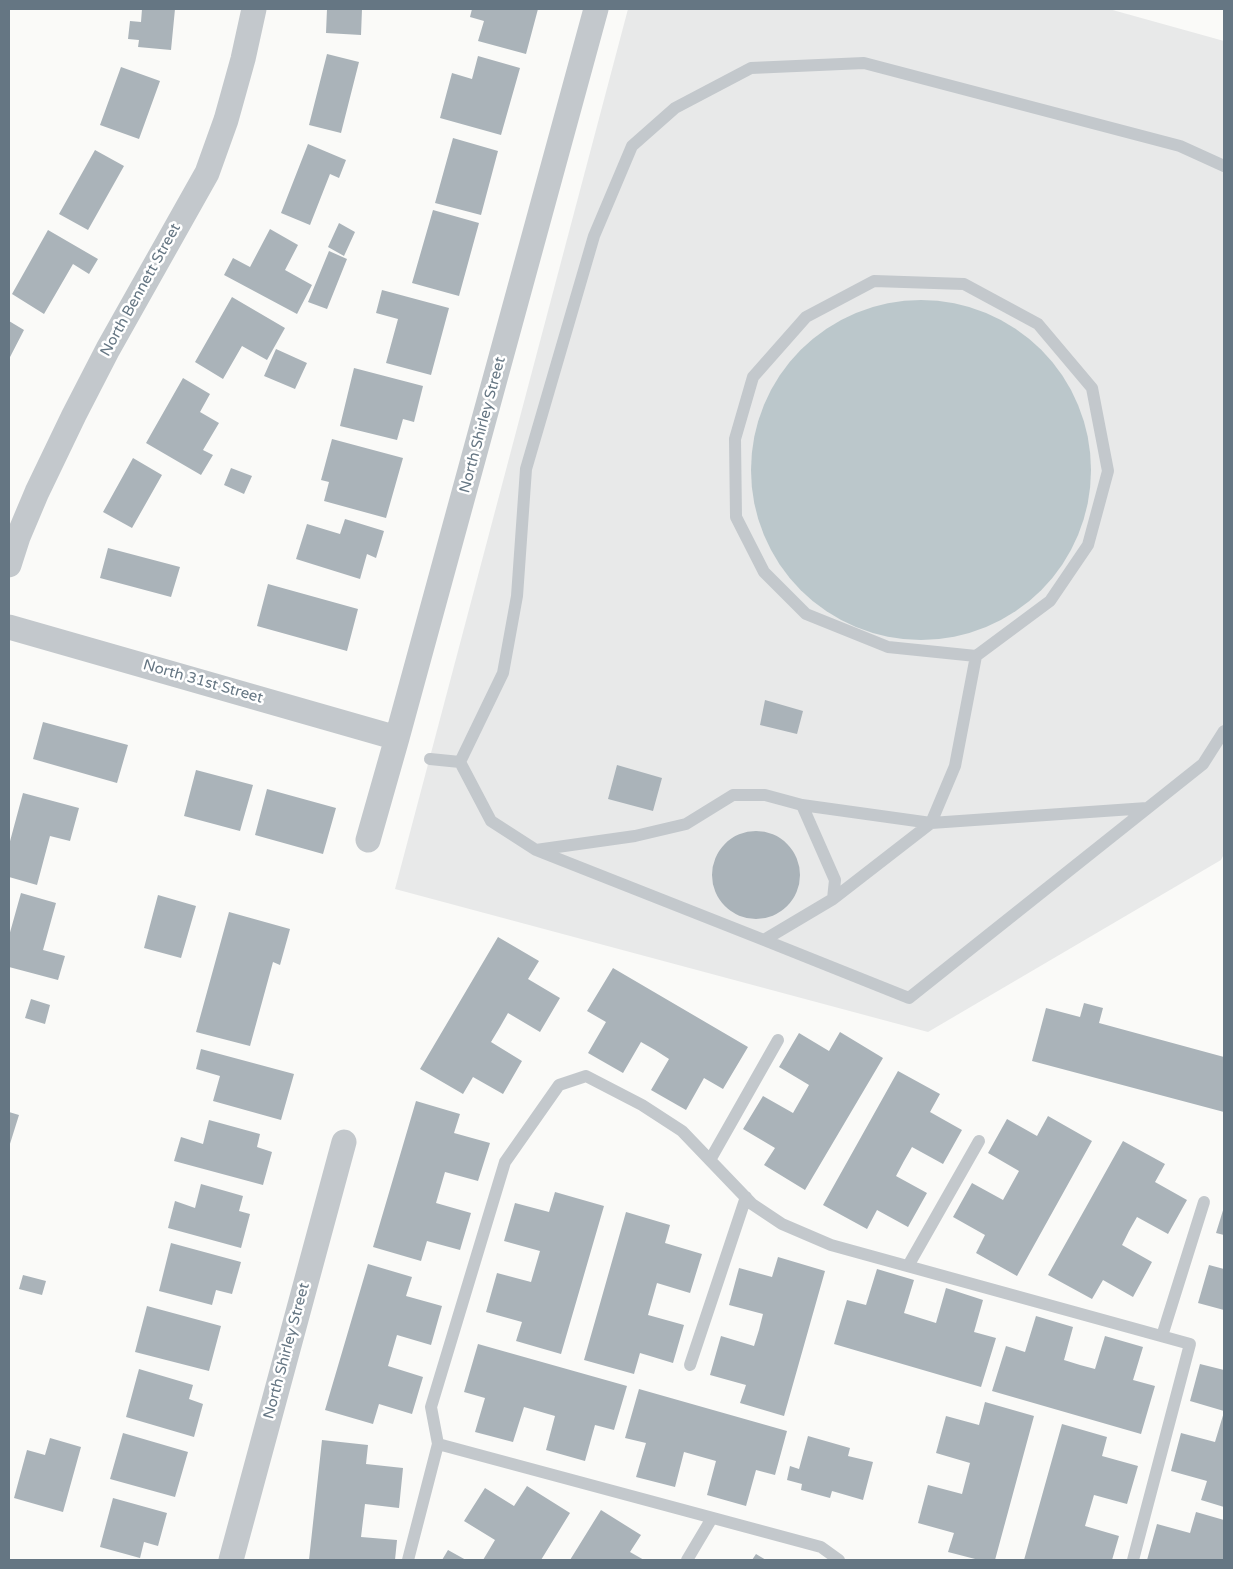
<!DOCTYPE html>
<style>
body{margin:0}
#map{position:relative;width:1233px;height:1569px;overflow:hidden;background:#fafaf8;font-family:"Varela Round",sans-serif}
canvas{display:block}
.frame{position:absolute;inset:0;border:10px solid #657683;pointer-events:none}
</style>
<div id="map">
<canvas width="1233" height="1569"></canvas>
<div class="frame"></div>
</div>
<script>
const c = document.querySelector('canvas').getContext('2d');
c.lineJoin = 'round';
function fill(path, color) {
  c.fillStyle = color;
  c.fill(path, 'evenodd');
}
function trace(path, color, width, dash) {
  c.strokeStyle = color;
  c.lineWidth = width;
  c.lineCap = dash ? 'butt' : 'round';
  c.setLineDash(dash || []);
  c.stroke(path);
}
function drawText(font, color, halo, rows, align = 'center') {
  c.font = font + ' "Varela Round",sans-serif';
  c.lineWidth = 5;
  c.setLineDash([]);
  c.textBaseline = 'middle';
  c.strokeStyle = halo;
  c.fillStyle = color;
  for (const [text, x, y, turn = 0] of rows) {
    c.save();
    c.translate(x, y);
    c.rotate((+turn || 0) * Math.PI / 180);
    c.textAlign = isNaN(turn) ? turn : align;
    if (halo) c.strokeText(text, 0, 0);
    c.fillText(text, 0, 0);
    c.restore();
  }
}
const built = new Path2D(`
 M628 9H1109L1224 41V854L1221 860 928 1032 395 889Z`);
const water = new Path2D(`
 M751 470a170 170 0 1 1 340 0a170 170 0 1 1-340 0Z`);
const building = new Path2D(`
 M142 9H175L171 50 138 47 139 40 128 39 130 21 141 22Z
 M327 9H362L361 35 326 33Z
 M472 9H538L526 54 478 41 484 21 470 17Z
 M327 54 359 62 341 133 309 125Z
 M478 56 520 68 501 135 440 118 452 73 472 79Z
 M121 67 160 81 139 139 100 125Z
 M453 138 498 151 481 215 435 203Z
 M308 144 346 160 339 178 330 174 310 225 281 213Z
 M95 150 124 166 88 230 59 214Z
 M433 210 479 223 459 296 412 283Z
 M339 223 355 232 344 256 328 247Z
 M270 229 298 245 285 270 312 285 297 314 224 275 233 258 250 267Z
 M48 230 98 259 89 274 73 264 44 314 12 294Z
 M329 251 347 259 327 309 308 302Z
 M382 290 449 308 431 375 386 363 398 319 376 313Z
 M232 297 285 328 267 360 242 346 223 379 195 362Z
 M9 321 24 330 9 359Z
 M276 349 307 363 295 389 264 376Z
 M354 368 423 386 414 422 403 419 397 440 340 426Z
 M183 378 210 394 200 412 219 423 203 450 213 455 201 475 146 443Z
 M332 439 403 458 386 518 324 501 329 482 321 480Z
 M133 458 162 475 132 528 103 512Z
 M231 468 252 476 244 494 224 485Z
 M345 519 384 531 376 558 367 554 360 579 296 559 307 524 340 534Z
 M108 548 180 567 171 597 100 578Z
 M268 584 358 609 347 651 257 626Z
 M765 700 803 711 797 734 760 725Z
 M43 722 128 745 117 783 33 759Z
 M617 765 662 778 653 811 608 799Z
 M196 770 253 785 240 831 184 816Z
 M267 789 336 808 323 854 255 835Z
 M23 793 79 808 70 841 50 836 37 885 9 877V845Z
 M712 875a44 44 0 1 1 88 0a44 44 0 1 1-88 0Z
 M21 893 56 903 43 950 65 956 58 980 9 967V936Z
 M158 895 196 906 181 958 144 948Z
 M229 912 290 929 280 965 273 962 250 1046 196 1032Z
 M498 937 539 961 528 979 560 998 540 1032 508 1013 500 1027 491 1042 522 1061 503 1094 473 1077 463 1094 420 1069Z
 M613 968 748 1047 723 1089 704 1078 686 1110 651 1090 669 1059 655 1050 641 1042 623 1073 588 1053 606 1022 587 1011Z
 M31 999 50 1005 45 1024 25 1018Z
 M1084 1003 1103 1008 1099 1023 1224 1057V1112L1032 1061 1046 1008 1080 1017Z
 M840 1032 883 1058 805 1190 764 1165 775 1148 743 1129 763 1096 793 1113 809 1085 779 1067 799 1033 829 1051Z
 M201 1049 294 1074 281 1120 213 1101 220 1076 196 1069Z
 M898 1071 940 1094 930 1112 962 1130 943 1164 912 1147 904 1161 896 1176 927 1193 908 1227 877 1210 867 1229 823 1205Z
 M416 1101 460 1114 454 1133 490 1143 478 1181 445 1172 436 1203 471 1213 460 1250 427 1241 421 1261 373 1247Z
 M9 1112 19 1115 9 1147Z
 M1048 1116 1092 1141 1017 1276 976 1253 985 1235 953 1217 972 1183 1003 1200 1019 1171 988 1153 1007 1119 1037 1136Z
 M209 1120 260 1134 257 1147 272 1152 263 1185 174 1161 181 1137 203 1144Z
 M1123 1141 1165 1164 1155 1182 1187 1200 1168 1234 1137 1217 1129 1231 1122 1245 1152 1262 1133 1297 1103 1280 1092 1299 1048 1275Z
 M201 1184 243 1196 239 1211 250 1214 241 1248 168 1228 175 1201 195 1208Z
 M555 1192 604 1206 561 1354 516 1341 522 1322 486 1312 497 1273 531 1282 540 1251 504 1241 515 1203 549 1212Z
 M1224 1207V1235L1216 1233Z
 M626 1212 670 1225 665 1243 702 1254 690 1293 657 1283 648 1315 684 1325 673 1363 640 1353 634 1374 584 1360Z
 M171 1243 241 1262 232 1294 216 1290 212 1305 159 1291Z
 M778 1257 825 1271 784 1416 740 1403 746 1385 710 1375 721 1336 754 1346 759 1330 763 1314 729 1305 739 1268 772 1277Z
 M368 1264 412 1277 406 1296 442 1306 431 1345 397 1335 388 1366 423 1377 412 1414 379 1404 373 1424 325 1410Z
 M1209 1265 1224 1269V1310L1198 1303Z
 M877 1269 914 1280 904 1313 936 1323 946 1288 983 1300 974 1332 996 1338 981 1387 834 1344 847 1300 866 1305Z
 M23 1275 46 1281 42 1295 19 1289Z
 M147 1306 221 1326 209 1371 135 1352Z
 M1036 1316 1073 1327 1064 1360 1080 1365 1095 1369 1105 1336 1143 1347 1133 1380 1155 1386 1141 1434 992 1391 1006 1346 1025 1352Z
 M478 1344 627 1386 614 1430 595 1425 585 1461 546 1450 555 1416 524 1407 513 1442 475 1432 485 1398 464 1392Z
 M1200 1364 1224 1370V1411L1190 1401Z
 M139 1369 193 1385 189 1399 203 1404 194 1437 126 1417Z
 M639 1389 787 1431 775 1475 756 1470 746 1506 707 1495 716 1461 684 1452 675 1487 636 1477 646 1443 625 1438Z
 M985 1402 1034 1416 995 1560H979L948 1552 954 1533 918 1523 928 1485 962 1494 970 1463 936 1453 946 1416 979 1425Z
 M1224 1412V1507L1201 1500 1207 1481 1171 1471 1181 1433 1215 1442Z
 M1062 1424 1107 1437 1102 1456 1138 1466 1127 1504 1094 1495 1085 1526 1119 1536 1112 1560H1024Z
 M123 1433 188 1452 175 1497 110 1479Z
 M808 1436 850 1448 848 1456 873 1462 863 1500 832 1491 830 1498 801 1490 802 1484 787 1480 790 1466 799 1469Z
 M50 1438 81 1447 63 1512 14 1498 27 1450 45 1455Z
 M322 1440 368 1445 366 1464 403 1468 399 1508 365 1504 361 1537 397 1540 395 1560H309Z
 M527 1486 570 1513 541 1560H483L495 1540 464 1521 485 1488 514 1506Z
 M113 1498 167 1513 158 1546 144 1542 140 1558 100 1547Z
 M601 1510 641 1535 630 1552 644 1560H570Z
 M1196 1512 1224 1520V1560H1147L1157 1524 1190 1533Z
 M448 1550 466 1560H442Z
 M756 1554 766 1560H752Z`);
const service = new Path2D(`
 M976 656 888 647 806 614 764 572 736 517 735 439 753 377 806 317 874 281 964 284 1038 324 1092 388 1108 471 1088 545 1050 601 976 656 955 766 931 823 1147 808
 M430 759 460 762 491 821 536 850 635 836 686 824 733 795H765L802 805 835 880 833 899 764 940 536 850
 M460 762 503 673 517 596 526 469 594 236 632 146 675 108 751 68 864 63 1180 146 1224 166
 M802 805 931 823 833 899
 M764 940 909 998 1203 764 1224 731
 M710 1160 778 1040
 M908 1266 979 1141
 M1162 1336 1204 1202
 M690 1365 746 1197
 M408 1560 438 1444
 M687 1560 712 1518
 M839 1560 821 1547 438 1444 431 1407 505 1162 559 1085 586 1076 642 1105 682 1131 752 1204 782 1224 831 1245 1190 1344 1133 1560`);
const minor = new Path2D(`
 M9 565 18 537 37 492 74 415 108 349 207 173 226 120 243 59 254 9
 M9 627 397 738
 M368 840 397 738 596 9
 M231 1560 344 1142`);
const streetNames = [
 ["North Bennett Street",141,290,-61],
 ["North Shirley Street",483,425,-75],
 ["North 31st Street",203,682,16],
 ["North Shirley Street",287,1351,-75]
];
fill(built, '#e8e9e9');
fill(water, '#bbc7cb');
fill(building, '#aab3b9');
trace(service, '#c3c8cc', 12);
trace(minor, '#c3c8cc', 25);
drawText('15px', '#657683', '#fff', streetNames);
</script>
